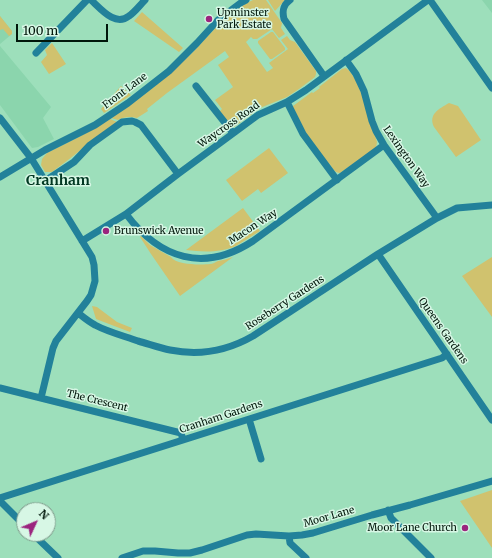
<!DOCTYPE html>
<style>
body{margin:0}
#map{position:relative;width:492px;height:558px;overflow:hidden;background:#9ddfbb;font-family:Merriweather,serif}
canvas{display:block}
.north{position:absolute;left:16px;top:502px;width:40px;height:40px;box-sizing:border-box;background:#d7f7e5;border:1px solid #819d8d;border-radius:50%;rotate:46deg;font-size:11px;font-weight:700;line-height:16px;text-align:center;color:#00160a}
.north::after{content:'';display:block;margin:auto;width:14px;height:18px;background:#9b247e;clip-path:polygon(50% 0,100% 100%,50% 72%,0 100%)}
.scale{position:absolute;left:16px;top:24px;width:92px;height:18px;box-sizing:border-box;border:2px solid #00160a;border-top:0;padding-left:5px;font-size:12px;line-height:14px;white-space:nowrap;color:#00160a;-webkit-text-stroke:3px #d7f7e5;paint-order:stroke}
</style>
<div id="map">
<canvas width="492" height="558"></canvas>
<div class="north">N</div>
<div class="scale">100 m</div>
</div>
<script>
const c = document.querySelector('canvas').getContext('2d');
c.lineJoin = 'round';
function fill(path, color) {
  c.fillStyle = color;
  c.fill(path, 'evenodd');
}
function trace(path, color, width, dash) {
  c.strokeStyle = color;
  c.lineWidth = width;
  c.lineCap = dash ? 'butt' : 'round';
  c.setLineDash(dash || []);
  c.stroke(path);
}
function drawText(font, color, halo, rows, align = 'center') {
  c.font = font + ' Merriweather,serif';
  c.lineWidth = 3;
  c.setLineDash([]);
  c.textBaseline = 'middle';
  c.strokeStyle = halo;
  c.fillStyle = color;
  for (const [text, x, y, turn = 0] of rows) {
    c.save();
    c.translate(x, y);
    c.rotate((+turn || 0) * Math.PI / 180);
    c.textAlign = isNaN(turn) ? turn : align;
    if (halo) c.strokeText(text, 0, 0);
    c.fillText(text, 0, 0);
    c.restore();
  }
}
const built = new Path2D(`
 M482 0H492V13Z
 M0 16 12 31V34L0 44Z
 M0 46 51 107 43 118 54 139 38 147 32 148 0 105Z`);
const green = new Path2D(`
 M253 0H266L282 23 281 28 285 34 279 38 272 29 257 39H253L251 37 246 42 267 72 273 68 269 63 288 49 281 40 287 36 290 40 295 42 316 71V74L315 77 299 89 287 97 260 108 234 127H231L219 112 222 109 215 100 233 87 218 65 229 57 225 51 167 93 147 109 148 111 137 118C130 116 124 117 118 120L111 118C140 99 166 78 191 54 210 35 228 11 253 0Z
 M268 0H285L275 11Z
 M142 12 183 48 179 52 134 21Z
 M0 16 12 31V34L9 36 3 29 0 30Z
 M271 32H273L285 48V50L272 59H270L258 43V41Z
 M52 43 66 64 49 74 41 62 47 55 45 50Z
 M346 68C359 76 372 125 377 142L376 148 340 173C335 173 332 168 329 163L328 164 305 132 293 109V106L312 92 313 93 320 88 319 87 342 69Z
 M121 86 131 95 104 113 101 109Z
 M449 103 458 106 481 140 456 157 434 127C428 114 439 109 449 103Z
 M110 119 117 122C95 138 74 156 52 172H45L41 165 42 159 47 153 79 137Z
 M269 148 288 173 261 193 258 189 242 201 226 180Z
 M243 208 260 231C252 236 244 241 236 246 220 253 202 252 186 250Z
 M141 236 150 245 171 257C176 265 201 265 210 264 213 264 215 262 218 261 223 260 228 259 233 257L180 296 151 254 140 237Z
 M492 257V317L462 276Z
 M92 306 97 307 117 322 132 328 130 332 96 319Z
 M492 490V548L460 501Z`);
const minor = new Path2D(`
 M91 0C101 9 115 27 129 16 135 12 140 5 145 0
 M290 0C283 5 282 11 284 19L324 76
 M430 0 492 88
 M36 53 87 0
 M346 60 356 74 364 91 372 121 376 131 384 145 437 218
 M196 86 233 133
 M287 102 303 134 337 180
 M0 118 31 158 92 257 94 265 95 281 91 295 87 301 56 341 53 348 41 398
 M0 177 45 150 95 125 128 103 169 71 197 43 218 20 242 2 246 0
 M45 181 74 162 90 145 122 122 132 121 135 122 141 125 178 174
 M126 214C160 259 204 273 253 241L384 145
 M82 241 126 214 178 174 258 115 287 102 306 90 428 0
 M378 254 492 420
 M78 313C83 317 89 322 95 325 108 332 124 336 138 341 149 344 160 348 170 350 200 356 227 351 253 336L378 254 437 218 457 208 492 205
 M0 388 181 433 183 440
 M249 419 261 459
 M0 498 442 358 447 354
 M0 501 24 525
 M388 510 391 518 431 558
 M33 534 58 558
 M289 536 290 543 306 558
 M122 558 143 551H155L178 553H190L202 550 247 535 256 534 289 536 302 535 313 533 372 515 410 505 492 481`);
const markers = [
 [209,19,4,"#9b247e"],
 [106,231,4,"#9b247e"],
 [465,528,4,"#9b247e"]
];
const poiNames = [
 ["Upminster",217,13],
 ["Park Estate",217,25],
 ["Brunswick Avenue",114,231],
 ["Moor Lane Church",457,528,"right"]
];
const streetNames = [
 ["Front Lane",125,91,-37],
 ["Waycross Road",229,125,-35],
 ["Lexington Way",406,157,55],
 ["Macon Way",253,227,-33],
 ["Roseberry Gardens",285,303,-33],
 ["Queens Gardens",443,331,55],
 ["The Crescent",97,401,14],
 ["Cranham Gardens",221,417,-18],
 ["Moor Lane",329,517,-16]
];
const districtNames = [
 ["Cranham",58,181]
];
fill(built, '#8bd5ad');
fill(green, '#d0c26e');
trace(minor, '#22819a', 7);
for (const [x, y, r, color] of markers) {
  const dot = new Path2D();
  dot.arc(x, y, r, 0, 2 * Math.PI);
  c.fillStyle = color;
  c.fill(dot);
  trace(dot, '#d7f7e5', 1.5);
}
drawText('10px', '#00160a', '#d7f7e5', poiNames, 'left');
drawText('10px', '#00160a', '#d7f7e5', streetNames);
drawText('bold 14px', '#013822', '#d7f7e5', districtNames);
</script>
